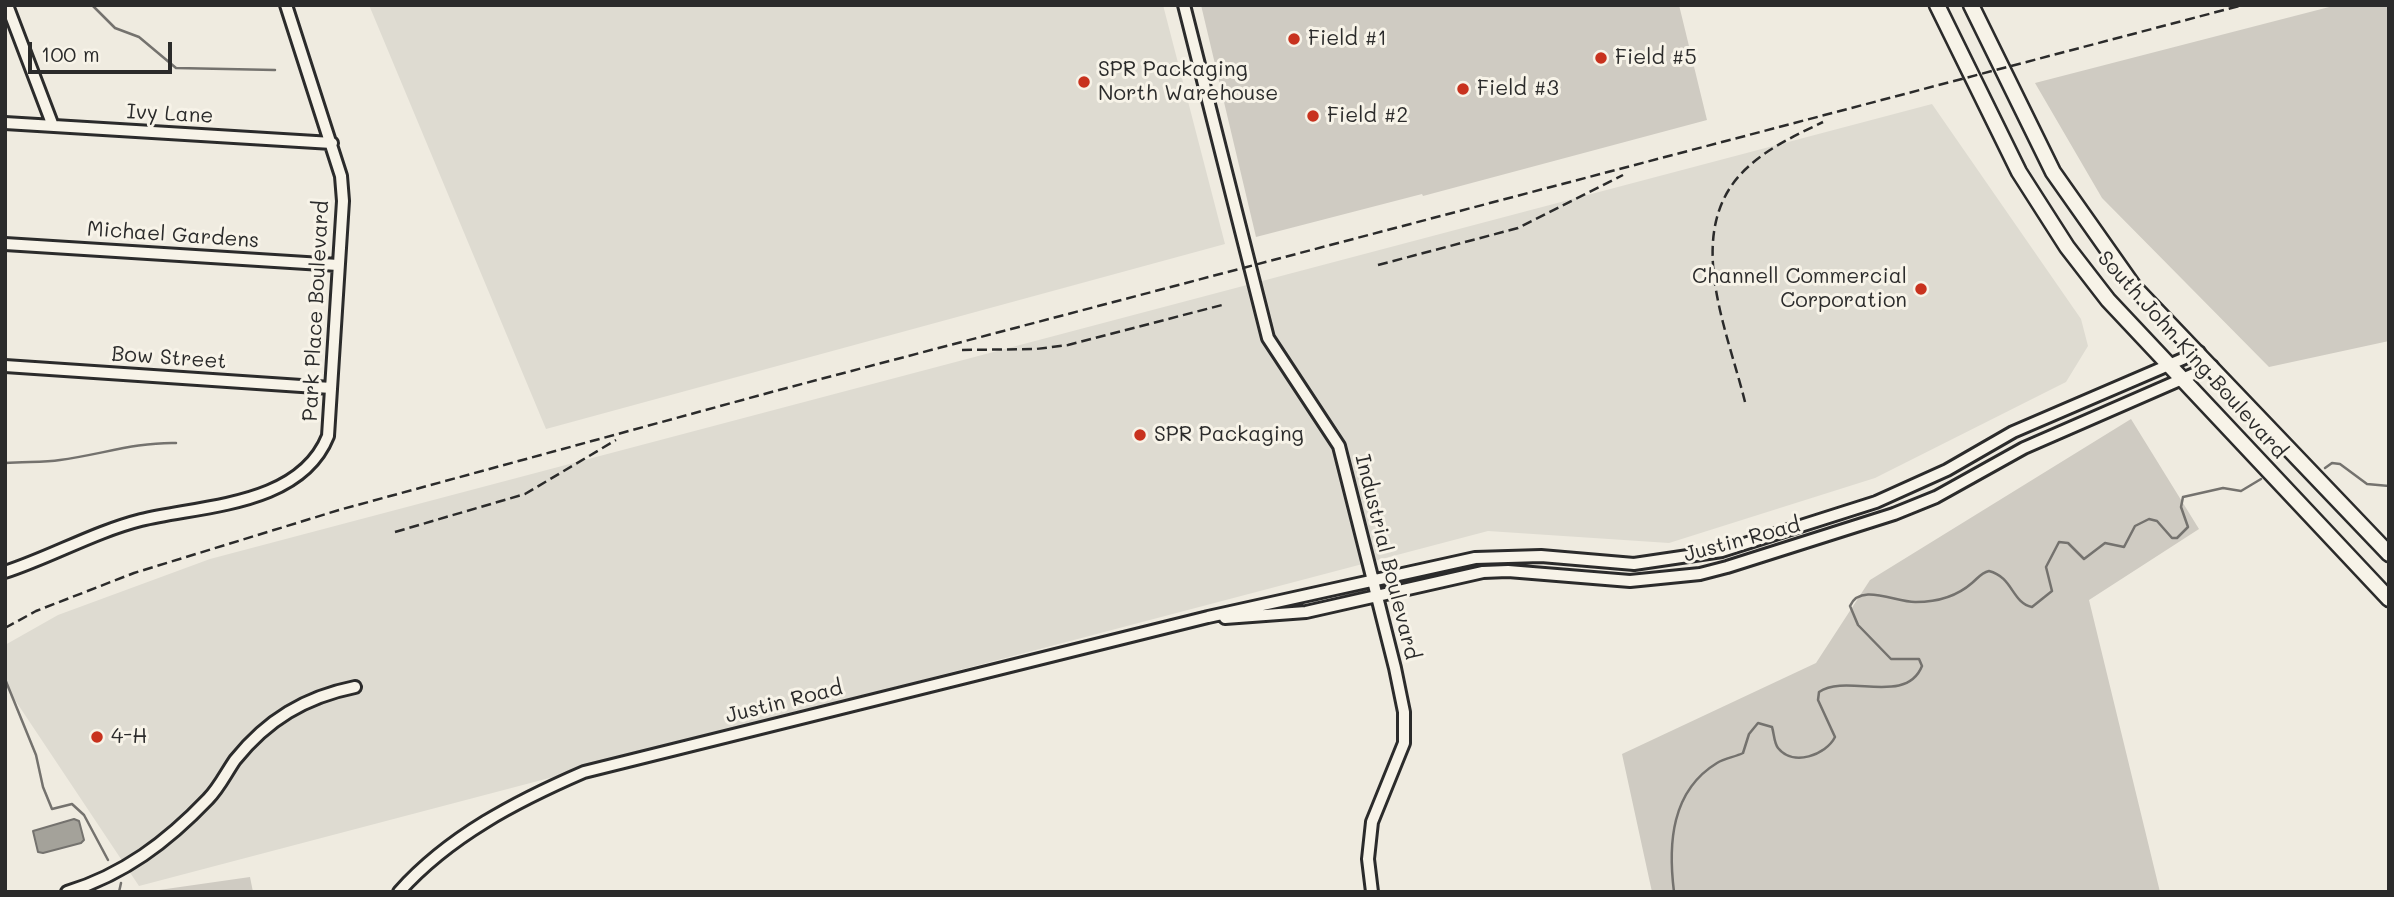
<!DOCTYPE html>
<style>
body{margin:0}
#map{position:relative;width:2394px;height:897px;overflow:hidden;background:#efebe0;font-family:Mali,sans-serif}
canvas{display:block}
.frame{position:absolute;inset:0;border:7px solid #2b2b2b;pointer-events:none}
.scale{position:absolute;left:28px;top:42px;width:144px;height:32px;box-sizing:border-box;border:4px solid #2b2b2b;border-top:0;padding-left:9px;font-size:21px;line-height:24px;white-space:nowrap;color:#2b2b2b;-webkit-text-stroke:5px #f7f3e8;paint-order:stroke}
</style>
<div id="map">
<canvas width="2394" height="897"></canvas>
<div class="frame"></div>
<div class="scale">100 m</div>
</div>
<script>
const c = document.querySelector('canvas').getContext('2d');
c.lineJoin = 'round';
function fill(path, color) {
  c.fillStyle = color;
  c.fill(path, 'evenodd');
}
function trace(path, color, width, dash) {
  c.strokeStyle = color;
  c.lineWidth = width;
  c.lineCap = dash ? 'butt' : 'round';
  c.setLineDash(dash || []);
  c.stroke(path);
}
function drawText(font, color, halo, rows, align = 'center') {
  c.font = font + ' Mali,sans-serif';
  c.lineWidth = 6;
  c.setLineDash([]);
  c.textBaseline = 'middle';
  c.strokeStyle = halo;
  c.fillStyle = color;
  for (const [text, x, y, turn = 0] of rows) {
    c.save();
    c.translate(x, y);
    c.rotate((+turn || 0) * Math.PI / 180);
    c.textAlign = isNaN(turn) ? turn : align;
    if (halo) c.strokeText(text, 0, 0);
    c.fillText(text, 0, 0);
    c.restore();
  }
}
const built = new Path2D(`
 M369 5H1163L1225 244 546 429Z
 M1932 104 2081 319 2088 346 2066 382 1875 478 1669 543 1488 531 139 886 5 685V645L58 615 210 559Z`);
const green = new Path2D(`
 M1201 5H1679L1707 120 1423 196 1422 194 1256 237Z
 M2337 5H2389V341L2269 367 2102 198 2035 83Z
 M2131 419 2199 529 2089 600 2160 892H1652L1622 754 1816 663 1870 580Z
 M250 877 253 892H145Z`);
const water = new Path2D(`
 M74 819 79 821 84 840 81 843 43 853 38 852 33 831Z`);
const stream = new Path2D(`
 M92 5 115 28 139 37 176 68 275 70
 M5 463C24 461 43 463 60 460 99 455 136 442 176 443
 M2325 468 2332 463 2340 464 2367 484 2389 486
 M5 679 36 755 43 787 52 809 72 804 84 815 108 860
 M119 892 121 883
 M1674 892C1668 844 1671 791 1717 763 1725 758 1735 757 1743 753L1749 734 1758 723 1772 727C1774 733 1774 743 1778 748 1793 767 1826 755 1835 737L1818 700 1819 692C1847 673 1906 706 1922 666L1919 659H1891L1858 625 1850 606C1860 582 1897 603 1916 602 1935 602 1956 597 1972 583 1978 578 1981 573 1989 571 2013 577 2012 603 2032 607L2052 591 2046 567 2059 542 2068 543 2084 559 2105 543 2124 547 2135 526 2149 519 2157 521 2172 538H2177L2188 527 2181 507 2183 497 2223 488 2241 491 2261 479`);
const minor = new Path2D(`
 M7 5 53 126
 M1184 5 1268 338 1339 446 1395 668 1404 712V743L1372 822 1368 859 1372 892
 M5 123 332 143
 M5 244 338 265
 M5 366 331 388
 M5 572C51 557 94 532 141 520 203 505 300 506 328 436L343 201 341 176 286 5
 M1225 618 1306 612 1483 572 1508 571 1630 581 1700 574 1727 567 1894 514 1936 497 2024 448 2212 366
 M67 892C123 875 167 842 208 799 219 788 226 773 235 760 267 720 305 697 355 687
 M399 892C449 836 517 801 584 772L1208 617 1475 558 1541 556 1634 564 1722 551 1876 502 1947 470 2013 432 2199 352`);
const major = new Path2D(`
 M1937 5 2019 172 2067 247 2108 300 2389 599
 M1971 5 2053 172 2134 287 2389 554`);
const rail = new Path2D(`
 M1378 265 1518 228 1623 175
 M962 350 1036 349 1068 345 1222 305
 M1745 402C1727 328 1680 227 1749 166 1770 147 1798 134 1823 122
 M395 532 525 494 616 440
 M5 628 36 611 134 573 339 510 779 390 2243 5`);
const markers = [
 [1294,39,7,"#c8321e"],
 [1601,58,7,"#c8321e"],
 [1084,82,7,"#c8321e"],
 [1463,89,7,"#c8321e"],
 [1313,116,7,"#c8321e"],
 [1921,289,7,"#c8321e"],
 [1140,435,7,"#c8321e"],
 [97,737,7,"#c8321e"]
];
const poiNames = [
 ["Field #1",1308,39],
 ["Field #5",1615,58],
 ["SPR Packaging",1098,70],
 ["North Warehouse",1098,94],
 ["Field #3",1477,89],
 ["Field #2",1327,116],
 ["Channell Commercial",1907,277,"right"],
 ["Corporation",1907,301,"right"],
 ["SPR Packaging",1154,435],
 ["4-H",111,737]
];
const streetNames = [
 ["Ivy Lane",170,114,3],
 ["Michael Gardens",173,235,4],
 ["Park Place Boulevard",316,311,-87],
 ["South John King Boulevard",2192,355,48],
 ["Bow Street",169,358,4],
 ["Justin Road",1742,540,-15],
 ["Industrial Boulevard",1387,557,76],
 ["Justin Road",784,702,-14]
];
fill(built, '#dedbd1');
fill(green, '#cfcbc2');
fill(water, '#a4a29a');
trace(water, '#74726e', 2);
trace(stream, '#74726e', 2.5);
trace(minor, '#2b2b2b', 16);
trace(major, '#2b2b2b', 19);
trace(minor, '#f7f3e8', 10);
trace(major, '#f7f3e8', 14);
trace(rail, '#2b2b2b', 2.5, [10, 5]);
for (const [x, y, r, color] of markers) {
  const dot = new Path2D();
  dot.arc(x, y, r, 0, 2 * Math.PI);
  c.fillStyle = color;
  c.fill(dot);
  trace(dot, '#f7f3e8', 2.5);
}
drawText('21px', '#2b2b2b', '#f7f3e8', poiNames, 'left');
drawText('21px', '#2b2b2b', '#f7f3e8', streetNames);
</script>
